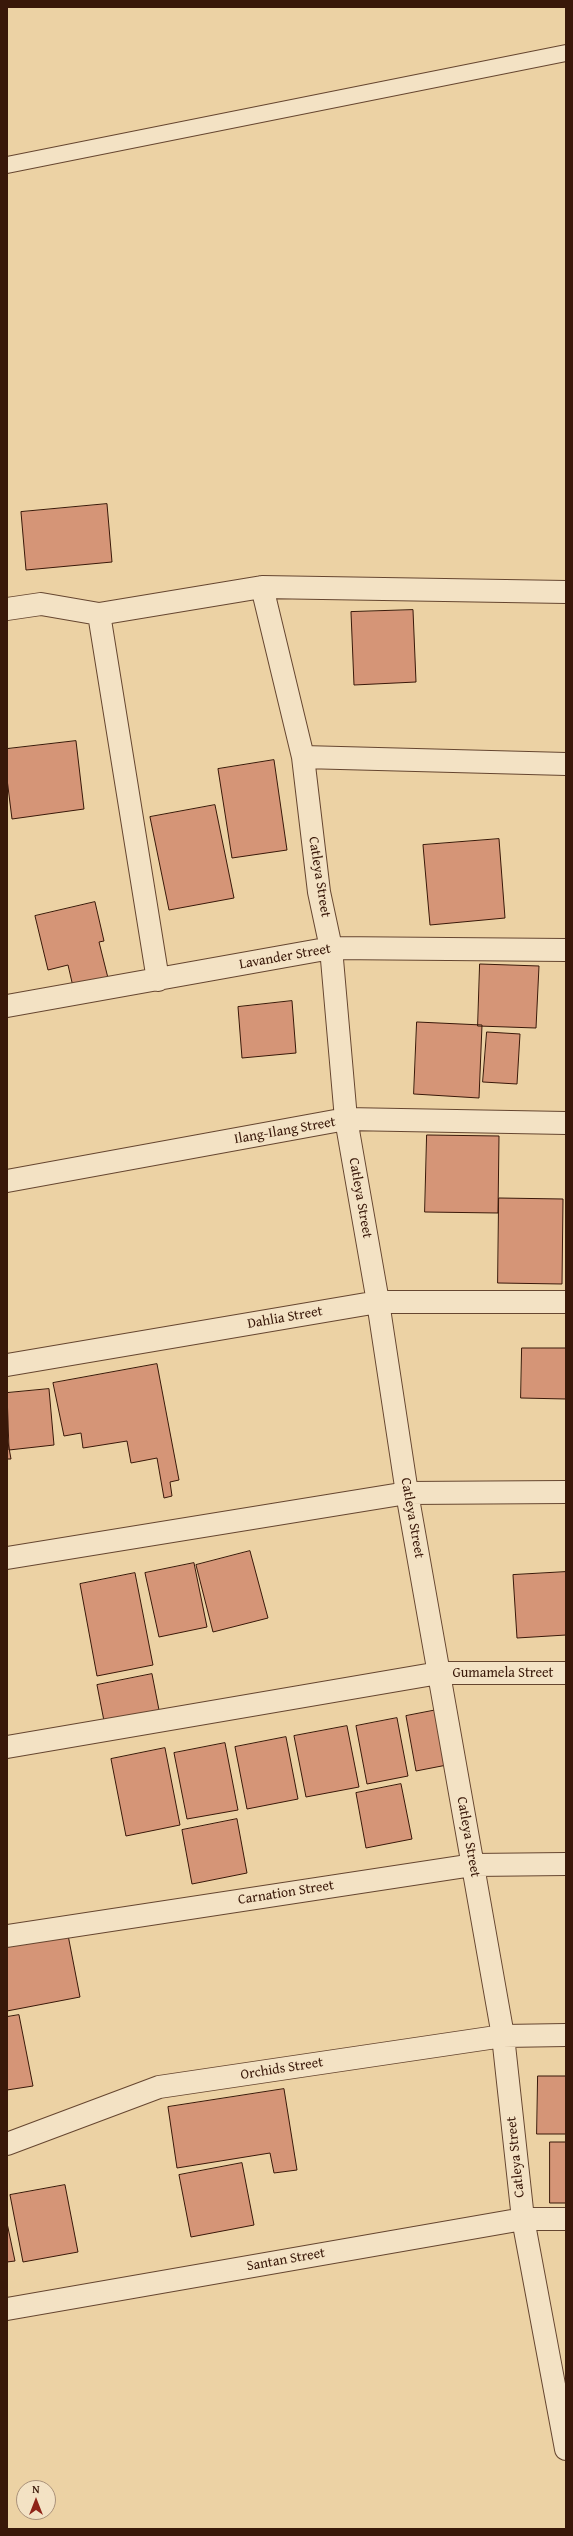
<!DOCTYPE html>
<style>
body{margin:0}
#map{position:relative;width:573px;height:2536px;overflow:hidden;background:#ecd2a4;font-family:"Gentium Book Plus",serif}
canvas{display:block}
.frame{position:absolute;inset:0;border:8px solid #391809;pointer-events:none}
.north{position:absolute;left:16px;top:2480px;width:40px;height:40px;box-sizing:border-box;background:#f3e2c4;border:1px solid #a99179;border-radius:50%;rotate:0deg;font-size:11px;font-weight:700;line-height:16px;text-align:center;color:#391809}
.north::after{content:'';display:block;margin:auto;width:14px;height:18px;background:#8f2418;clip-path:polygon(50% 0,100% 100%,50% 72%,0 100%)}
</style>
<div id="map">
<canvas width="573" height="2536"></canvas>
<div class="frame"></div>
<div class="north">N</div>
</div>
<script>
const c = document.querySelector('canvas').getContext('2d');
c.lineJoin = 'round';
function fill(path, color) {
  c.fillStyle = color;
  c.fill(path, 'evenodd');
}
function trace(path, color, width, dash) {
  c.strokeStyle = color;
  c.lineWidth = width;
  c.lineCap = dash ? 'butt' : 'round';
  c.setLineDash(dash || []);
  c.stroke(path);
}
function drawText(font, color, halo, rows, align = 'center') {
  c.font = font + ' "Gentium Book Plus",serif';
  c.lineWidth = 3;
  c.setLineDash([]);
  c.textBaseline = 'middle';
  c.strokeStyle = halo;
  c.fillStyle = color;
  for (const [text, x, y, turn = 0] of rows) {
    c.save();
    c.translate(x, y);
    c.rotate((+turn || 0) * Math.PI / 180);
    c.textAlign = isNaN(turn) ? turn : align;
    if (halo) c.strokeText(text, 0, 0);
    c.fillText(text, 0, 0);
    c.restore();
  }
}
const building = new Path2D(`
 M107 504 112 562 26 570 21 512Z
 M413 610 416 682 354 685 351 612Z
 M76 741 84 809 12 819 7 779V749Z
 M274 760 287 850 232 858 218 769Z
 M215 805 234 898 169 910 150 817Z
 M499 839 505 918 430 925 423 845Z
 M95 902 104 941 99 942 109 982 74 991 68 965 48 970 35 916Z
 M480 964 539 966 536 1028 478 1026Z
 M292 1001 296 1053 242 1058 238 1007Z
 M417 1022 482 1025 479 1098 414 1094Z
 M487 1032 520 1034 517 1084 483 1082Z
 M427 1135 499 1136 498 1213 425 1212Z
 M499 1198 563 1199 562 1284 498 1283Z
 M522 1348H566V1399L521 1398Z
 M157 1364 179 1480 170 1482 172 1496 164 1498 157 1458 131 1463 127 1441 83 1448 81 1433 64 1436 53 1383Z
 M49 1389 54 1445 9 1450 7 1393Z
 M7 1437 11 1459H7Z
 M250 1551 268 1618 213 1632 196 1565Z
 M194 1563 207 1627 159 1637 145 1573Z
 M566 1572V1635L517 1638 513 1575Z
 M135 1573 153 1665 97 1676 80 1584Z
 M152 1674 159 1710 104 1721 97 1685Z
 M442 1709 452 1764 416 1771 406 1716Z
 M397 1718 408 1776 367 1784 356 1726Z
 M347 1726 359 1787 306 1797 294 1736Z
 M286 1737 298 1799 247 1809 235 1747Z
 M225 1743 238 1810 187 1819 174 1753Z
 M165 1748 180 1825 126 1836 111 1759Z
 M401 1784 412 1839 366 1848 356 1793Z
 M237 1819 247 1873 192 1884 182 1830Z
 M68 1935 80 1997 7 2011V1946Z
 M19 2015 33 2086 7 2090V2017Z
 M538 2076H566V2134H537Z
 M284 2089 297 2170 274 2173 270 2153 177 2168 168 2107Z
 M550 2142H566V2203H550Z
 M242 2163 254 2225 191 2237 179 2175Z
 M65 2185 78 2252 23 2262 10 2195Z
 M7 2223 15 2261 7 2262Z`);
const service = new Path2D(`
 M7 165 566 53`);
const minor = new Path2D(`
 M262 587 303 757 319 892 331 948 346 1119 378 1302 407 1493 503 2036 523 2219 566 2449
 M7 609 41 604 99 614 262 587 566 592
 M99 614 158 980
 M303 757 566 764
 M7 1006 331 948 566 950
 M7 1181 346 1119 566 1123
 M7 1365 378 1302H566
 M7 1558 407 1493 566 1492
 M7 1747 439 1673H566
 M7 1936 473 1865 566 1864
 M7 2144 159 2087 503 2036 566 2035
 M7 2309 523 2219H566`);
const streetNames = [
 ["Catleya Street",319,877,81],
 ["Lavander Street",285,957,-10],
 ["Ilang-Ilang Street",285,1131,-10],
 ["Catleya Street",360,1198,80],
 ["Dahlia Street",285,1318,-10],
 ["Catleya Street",412,1518,80],
 ["Gumamela Street",503,1673],
 ["Catleya Street",468,1837,80],
 ["Carnation Street",286,1893,-9],
 ["Orchids Street",282,2069,-9],
 ["Catleya Street",516,2157,-96],
 ["Santan Street",286,2260,-10]
];
fill(building, '#d59577');
trace(building, '#391809', 1);
trace(service, '#664630', 18);
trace(minor, '#664630', 24);
trace(service, '#f3e2c4', 16);
trace(minor, '#f3e2c4', 22);
drawText('14px', '#391809', '#f3e2c4', streetNames);
</script>
